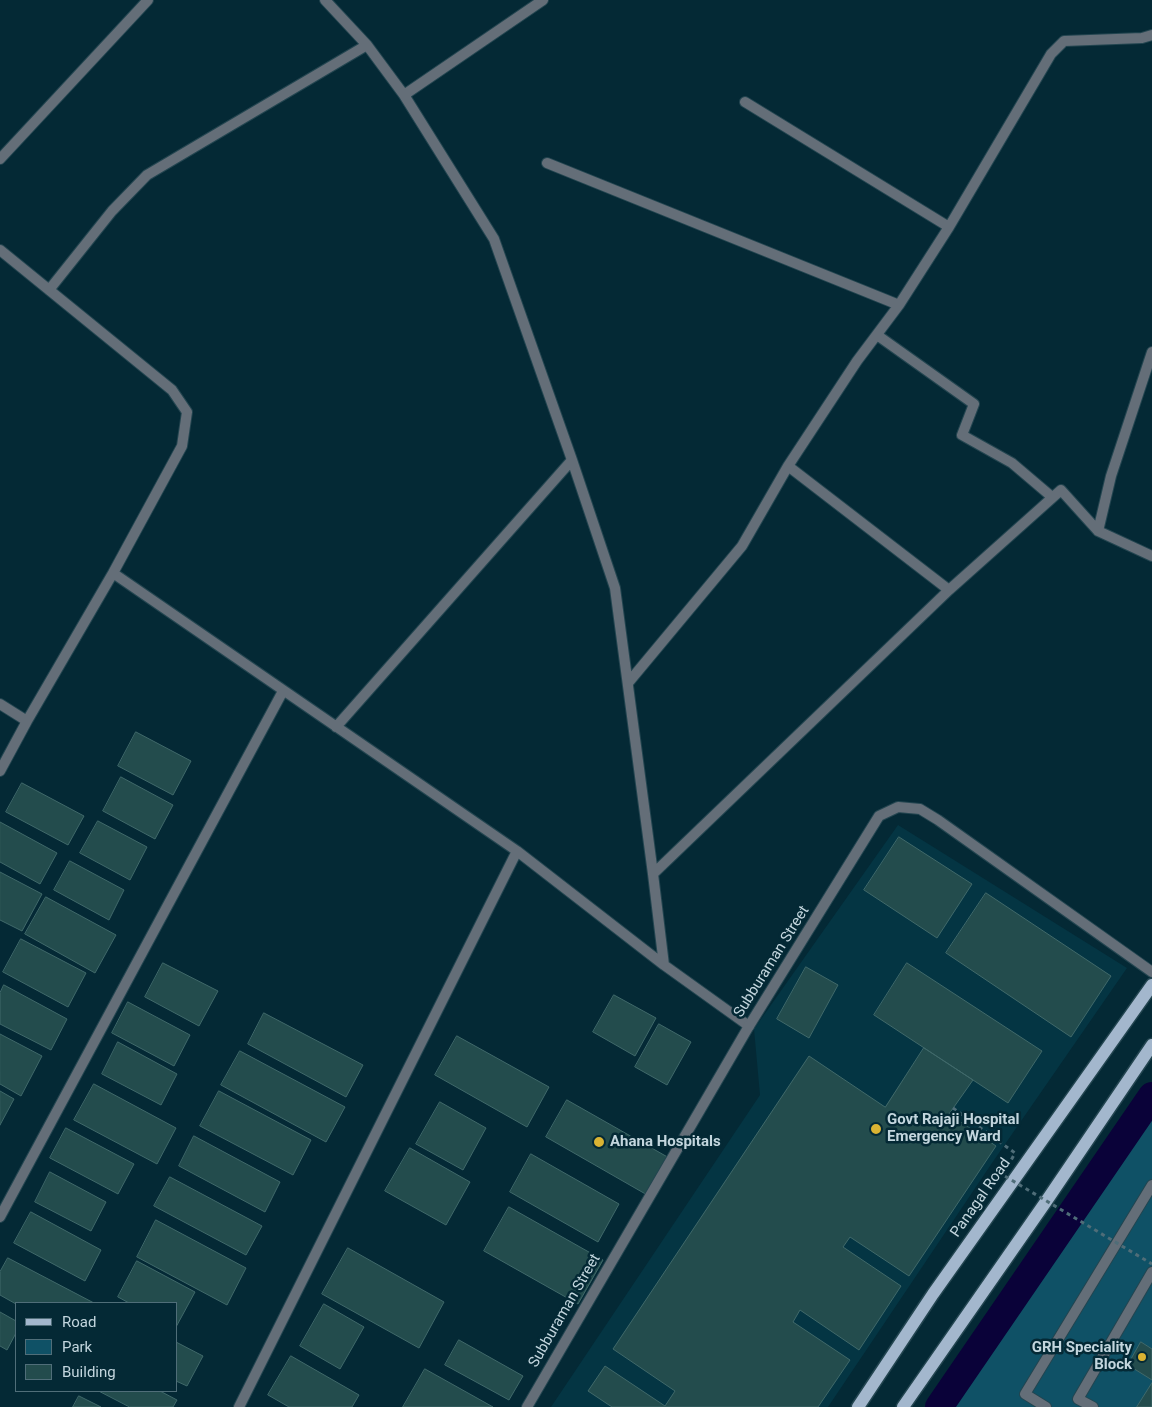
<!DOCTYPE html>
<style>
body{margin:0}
#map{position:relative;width:1152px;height:1407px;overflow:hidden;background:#042935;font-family:Roboto,sans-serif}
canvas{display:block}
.legend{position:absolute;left:15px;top:1302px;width:162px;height:90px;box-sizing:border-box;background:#042935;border:1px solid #506e79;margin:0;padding:6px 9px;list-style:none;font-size:15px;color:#c3d6de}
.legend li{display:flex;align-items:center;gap:10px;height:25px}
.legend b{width:25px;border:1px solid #506e79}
</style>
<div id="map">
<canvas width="1152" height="1407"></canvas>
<ul class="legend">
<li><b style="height:6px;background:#a3b7cd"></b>Road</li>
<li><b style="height:14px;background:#0f5166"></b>Park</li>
<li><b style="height:14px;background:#234c4d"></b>Building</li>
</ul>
</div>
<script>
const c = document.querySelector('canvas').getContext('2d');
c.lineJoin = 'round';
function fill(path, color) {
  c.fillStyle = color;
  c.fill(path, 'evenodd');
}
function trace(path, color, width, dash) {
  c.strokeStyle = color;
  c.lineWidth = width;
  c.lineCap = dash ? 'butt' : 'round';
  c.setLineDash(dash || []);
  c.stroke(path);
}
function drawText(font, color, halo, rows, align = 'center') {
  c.font = font + ' Roboto,sans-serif';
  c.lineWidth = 5;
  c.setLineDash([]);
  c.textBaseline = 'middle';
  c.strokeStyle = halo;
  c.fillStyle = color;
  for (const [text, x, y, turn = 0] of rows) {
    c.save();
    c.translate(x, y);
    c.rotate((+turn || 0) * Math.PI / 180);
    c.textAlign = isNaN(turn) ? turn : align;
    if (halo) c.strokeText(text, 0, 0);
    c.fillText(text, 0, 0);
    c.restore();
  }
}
const built = new Path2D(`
 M898 825 1127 968 992 1163 828 1407H551L760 1095 754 1029Z`);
const green = new Path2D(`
 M1152 1119V1407H951Z`);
const canal = new Path2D(`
 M939 1407 1152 1096`);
const building = new Path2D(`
 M136 732 191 761 173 795 118 766Z
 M121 777 173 805 155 839 103 811Z
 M22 783 84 816 68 845 6 812Z
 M98 821 147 847 130 880 80 853Z
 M0 822 57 853 40 884 0 862Z
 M899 837 972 884 937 938 864 890Z
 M70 861 124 890 109 920 54 890Z
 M0 872 42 894 22 931 0 920Z
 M986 893 1111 976 1071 1037 946 953Z
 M46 897 116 935 95 973 25 934Z
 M21 939 86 973 68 1007 3 972Z
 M163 963 218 991 199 1026 145 997Z
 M907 963 1042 1051 1008 1103 874 1015Z
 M806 967 838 985 809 1038 777 1019Z
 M4 985 67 1019 51 1050 0 1024V993Z
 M614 995 656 1018 635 1056 593 1032Z
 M128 1002 190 1035 174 1066 112 1033Z
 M264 1013 363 1065 346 1097 248 1044Z
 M659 1024 691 1042 667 1085 635 1067Z
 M0 1034 42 1056 21 1096 0 1084Z
 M457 1036 549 1087 527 1127 435 1075Z
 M118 1042 177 1074 161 1105 102 1074Z
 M924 1048 973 1080 949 1114 996 1146 909 1276 850 1237 843 1247 901 1286 859 1350 800 1310 793 1322 850 1360 818 1407H612L588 1391 605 1366 665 1406 675 1391 613 1349 809 1056 885 1107Z
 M240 1051 345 1107 326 1142 221 1085Z
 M94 1084 176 1128 157 1164 74 1120Z
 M0 1091 14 1099 0 1125Z
 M219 1091 311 1140 293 1175 200 1126Z
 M567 1100 671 1159 649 1196 546 1137Z
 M440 1102 486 1128 463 1170 416 1144Z
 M66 1128 134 1164 118 1194 50 1158Z
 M194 1136 280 1182 265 1212 179 1166Z
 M410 1148 470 1182 446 1225 385 1191Z
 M531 1154 619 1204 598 1242 510 1192Z
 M50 1172 106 1202 91 1231 35 1202Z
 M170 1177 262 1226 246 1255 154 1206Z
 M509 1207 603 1260 578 1304 484 1251Z
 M31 1212 101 1250 85 1281 14 1243Z
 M156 1220 246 1268 227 1305 137 1257Z
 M348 1248 444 1302 419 1348 322 1294Z
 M8 1258 94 1303 16 1304 0 1295V1272Z
 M137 1261 195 1292 176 1327V1303H129L118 1297Z
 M324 1304 364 1327 340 1369 300 1346Z
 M0 1312 16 1321V1333L7 1350 0 1346Z
 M459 1340 523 1376 509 1400 445 1365Z
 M176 1342 203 1356 187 1386 176 1381Z
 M1141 1342 1152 1349V1380L1128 1365Z
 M291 1356 359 1395 352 1407H289L268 1395Z
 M425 1369 493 1407H403Z
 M1152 1383V1407H1137Z
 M99 1391H160L177 1400 173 1407H130Z
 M79 1396 101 1407H73Z`);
const service = new Path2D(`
 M1046 1407 1025 1394 1152 1185
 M1093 1407 1078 1399 1152 1272`);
const minor = new Path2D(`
 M325 0 367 45 404 95 494 239 572 460 615 588 653 874 664 965
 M404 95 543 0
 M745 102 949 227
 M0 159 148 0
 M547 163 899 305
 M0 250 172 390 187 412 182 446 113 573 27 721 0 771
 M49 290 112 211 147 175 367 45
 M877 335 974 404 962 435 1012 463 1052 497
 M788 466 949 590
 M1098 531 1111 476 1152 352
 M113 573 517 851 664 965 749 1026
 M628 683 742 546 788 466 857 361 899 305 949 227 1051 54 1064 41 1142 38 1152 35
 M0 704 27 721
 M336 727 572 460
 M653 874 949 590 1061 490 1098 531 1152 556
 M0 1217 283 691
 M239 1407 517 851`);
const tertiary = new Path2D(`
 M527 1407 749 1026 879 816 898 807 920 809 938 820 1152 972`);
const primary = new Path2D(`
 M858 1407 933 1294 1152 985
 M903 1407 1045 1203 1152 1045`);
const pathBridge = new Path2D(`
 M953 1108 1015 1153 1003 1175 1152 1264`);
const markers = [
 [876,1129,6,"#dab333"],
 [599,1142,6,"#dab333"],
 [1142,1357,5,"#dab333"]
];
const streetNames = [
 ["Subburaman Street",772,962,-58],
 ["Panagal Road",981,1198,-55],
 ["Subburaman Street",565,1311,-60]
];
const poiNames = [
 ["Govt Rajaji Hospital",887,1120],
 ["Emergency Ward",887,1137],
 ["Ahana Hospitals",610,1142],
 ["GRH Speciality",1132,1348,"right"],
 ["Block",1132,1365,"right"]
];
fill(built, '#043543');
fill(green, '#0f5166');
trace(canal, '#0a0239', 28);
fill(building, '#234c4d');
trace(building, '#40696a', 1);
trace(service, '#234550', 12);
trace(minor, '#234550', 12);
trace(tertiary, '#234550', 12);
trace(primary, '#234550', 15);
trace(service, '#646e78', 10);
trace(minor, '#646e78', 10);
trace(tertiary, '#646e78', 10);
trace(primary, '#a3b7cd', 12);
trace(pathBridge, '#4f6d78', 3, [4, 4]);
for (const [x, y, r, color] of markers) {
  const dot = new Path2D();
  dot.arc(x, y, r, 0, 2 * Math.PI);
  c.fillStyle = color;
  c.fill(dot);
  trace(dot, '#042935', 2);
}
drawText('15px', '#c3d6de', '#042935', streetNames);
drawText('bold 15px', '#c3d6de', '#042935', poiNames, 'left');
</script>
